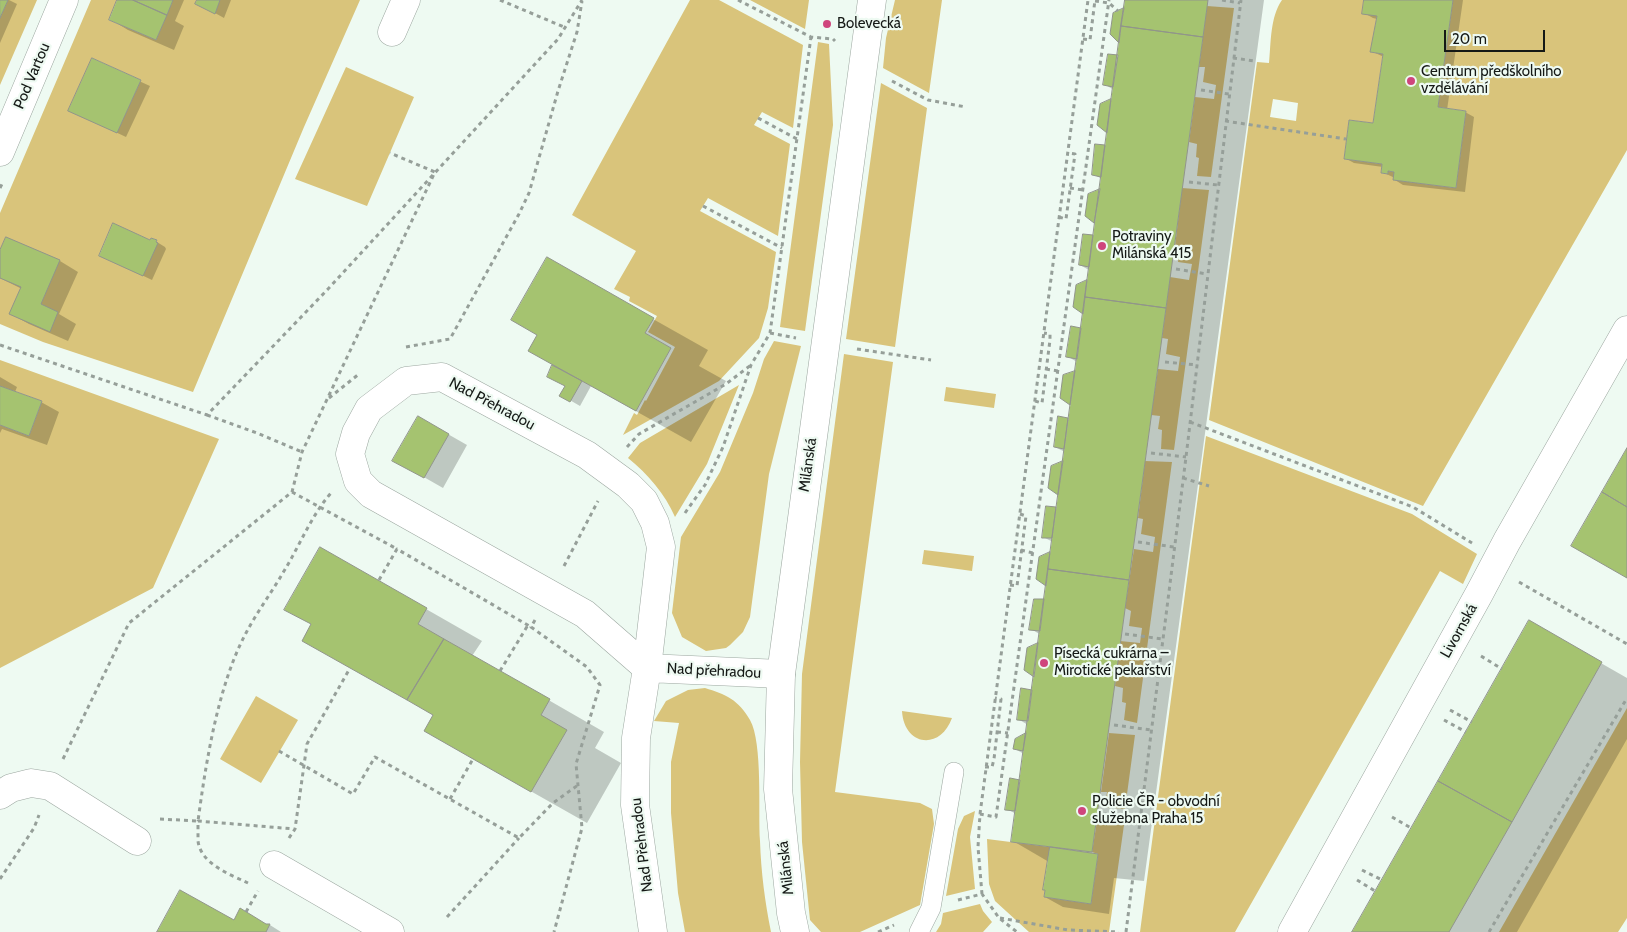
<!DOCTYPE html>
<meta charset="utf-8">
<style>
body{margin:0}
#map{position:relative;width:1627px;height:932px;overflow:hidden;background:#eefaf2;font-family:Cabin,sans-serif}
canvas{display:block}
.scale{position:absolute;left:1444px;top:30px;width:101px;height:22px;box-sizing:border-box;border:2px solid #151916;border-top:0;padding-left:6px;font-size:15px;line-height:18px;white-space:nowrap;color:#151916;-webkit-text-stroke:4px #eefaf2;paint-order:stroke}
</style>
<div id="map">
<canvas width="1627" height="932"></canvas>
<div class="scale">20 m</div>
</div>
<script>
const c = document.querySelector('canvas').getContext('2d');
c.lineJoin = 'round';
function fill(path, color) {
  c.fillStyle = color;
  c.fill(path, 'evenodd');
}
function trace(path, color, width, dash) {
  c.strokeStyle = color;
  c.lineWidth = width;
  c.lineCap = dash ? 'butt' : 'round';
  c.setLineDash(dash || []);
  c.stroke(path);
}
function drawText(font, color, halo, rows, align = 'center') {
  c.font = font + ' Cabin,sans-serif';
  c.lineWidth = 4.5;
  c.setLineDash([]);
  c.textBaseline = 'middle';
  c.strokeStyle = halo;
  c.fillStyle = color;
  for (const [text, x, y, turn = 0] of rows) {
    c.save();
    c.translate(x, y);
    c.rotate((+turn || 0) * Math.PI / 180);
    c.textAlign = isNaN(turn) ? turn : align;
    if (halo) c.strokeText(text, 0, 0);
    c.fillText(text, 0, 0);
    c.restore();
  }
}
const green = new Path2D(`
 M8 0H37L0 85V18Z
 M91 0H117L109 20 156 40 173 0H197L196 4 215 13 220 0H360L304 127 193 392 43 342 0 324V213ZM92 58 141 80 117 132ZM113 224 150 240 151 238 157 240 156 242 99 256Z
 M690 0H719L803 45 793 128 762 112 754 125 790 144 778 236 708 198 700 211 776 252 768 308 759 338 719 381 623 435 634 413 637 415 645 400 646 401 675 347 648 332 657 316 629 301 630 297 614 289 636 251 572 215Z
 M750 0H809L805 29Z
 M895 0H942L929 93 883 68 886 38Z
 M1282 0H1364L1377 16 1371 52 1383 54 1373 123 1349 120 1344 159 1382 164 1381 173 1387 174 1388 171 1394 172V180L1456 188 1466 111 1438 107 1453 0H1627V150L1423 506 1209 420 1257 62 1269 63C1271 43 1270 17 1282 0ZM1273 99 1298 103 1296 121 1270 117Z
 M1207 6 1234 8 1211 177 1197 176 1199 158 1196 157 1197 144 1189 142 1195 97 1214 99 1216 85 1203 82 1205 67H1199Z
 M818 42 829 44 833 125 805 331 780 327Z
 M346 67 414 97 367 206 295 179Z
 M881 83 927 108 895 347 846 339Z
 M1182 188 1209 190 1174 450 1161 449 1162 430 1158 429 1160 416 1151 415 1158 369 1178 371 1180 357 1166 354 1168 339 1162 338 1170 277 1189 280 1192 264 1178 262 1180 247 1175 246Z
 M774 341 801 346 769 474 750 617 743 632 730 645 726 648 706 651 682 637 672 613 681 537 720 472 753 393 764 359Z
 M844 354 893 362 835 792 920 803 932 809 934 824 920 905 860 932H821L810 920 802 842 800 762 802 674Z
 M0 360 219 439 153 588 0 668V425L29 436 42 401 0 386Z
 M739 385 707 464 675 517C665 494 648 474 628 458L640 443Z
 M946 387 996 394 994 408 944 401Z
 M1206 436 1412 514 1477 554 1463 584 1440 571 1235 932H1140Z
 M1145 461 1172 462 1137 723 1124 720 1126 703 1122 702 1123 688 1115 686 1120 641 1140 643 1142 628 1129 626 1131 611 1125 608 1134 549 1153 552 1155 537 1141 534 1143 519 1138 518Z
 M924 550 974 556 972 571 922 564Z
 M705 688C725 694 739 700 750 720 763 743 758 812 760 841 761 872 765 902 771 932H685L678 893 671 813V762L679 723 654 721 666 701 688 690Z
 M256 696 298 720 261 783 220 759Z
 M1627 708V918L1618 932H1499Z
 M902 711 952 718C940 751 904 746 902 711Z
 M1109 733 1135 735 1125 809 1105 807 1107 792H1101Z
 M975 811 970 837 975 889 946 896 958 829 964 816Z
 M1097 821 1124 825 1109 932H1029L995 901 989 884 987 839 1050 847 1043 890H1045L1044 897 1091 904 1098 854 1092 852Z
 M980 904 983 911 992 922 983 932H936L941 924 943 913Z`);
const shadow = new Path2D(`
 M0 0H9L17 4 0 43Z
 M119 0H184L175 21 184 26 174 50 128 30 110 19Z
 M198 0H231L224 18 206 8Z
 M1126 0H1264L1144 881 1114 878 1109 914 1063 907 1045 897 1049 862 1013 841 1016 814 1007 809 1021 781 1024 754 1015 749 1027 734 1028 725 1018 719 1033 691 1041 635 1031 629 1045 601 1047 586 1040 558 1051 553 1053 542 1043 537 1047 508 1057 509 1059 495 1050 487 1064 462 1065 452 1055 447 1059 418 1069 420 1071 405 1062 398 1076 372 1077 362 1067 356 1082 330 1084 314 1077 286 1088 281 1089 270 1080 265 1084 235 1094 237 1096 222 1086 215 1101 190 1102 179 1093 174 1096 145 1106 147 1108 132 1101 105 1113 100 1114 90 1104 84 1119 56Z
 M1366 0H1463L1447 110 1465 112 1474 117 1465 192 1403 185 1395 180V178L1382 172 1383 167 1354 163 1345 158 1374 124 1384 57 1373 52 1377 19 1373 18 1364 13Z
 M93 60 150 86 126 137 79 115Z
 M6 238 60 261 78 272 59 314 76 324 68 341 29 324 11 314 22 289 0 278V254Z
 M152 239 165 247 166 249 152 280 110 260 151 241Z
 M653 319 708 350 699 366 726 381 691 442 591 386 580 406 561 395 566 386 548 376 554 364Z
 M0 377 17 387 15 392 41 402 59 412 47 445 2 429 0 433Z
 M418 417 467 445 443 488 394 460Z
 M321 549 482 641 472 656 604 732 595 748 621 763 587 823 481 763 434 715 312 624Z
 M1529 622 1627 678V739L1517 932H1354Z
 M234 921 270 925 281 932H159Z`);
const building = new Path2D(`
 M0 0H8L0 18Z
 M117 0H133L167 15 156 40 109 20Z
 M133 0H173L167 15Z
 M197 0H220L215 14 195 4Z
 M1125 0H1208L1203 37 1121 26Z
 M1364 0H1453L1438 107 1466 111 1456 188 1393 180 1394 172 1388 171V174L1381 173 1382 164 1344 159 1349 120 1373 123 1383 54 1370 52 1377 16 1362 14Z
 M1124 8 1121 26 1119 43 1110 34 1113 13Z
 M1121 26 1203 37 1166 308 1085 297Z
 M1108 54 1118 55 1113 87 1103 85Z
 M92 58 141 80 117 133 68 111Z
 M1111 99 1107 133 1097 125 1100 104Z
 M1095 144 1105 145 1101 177 1092 175Z
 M1100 189 1094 223 1085 216 1088 194Z
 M113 223 150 240 151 238 157 240 156 242 158 243 143 276 99 256Z
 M1083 234 1093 235 1089 267 1079 265Z
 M6 237 60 260 41 304 58 312 50 332 9 314 21 287 0 278V250Z
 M547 257 654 318 645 333 671 348 636 411 528 351 537 335 511 320Z
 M1087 280 1083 314 1073 307 1076 285Z
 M1085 297 1166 308 1129 580 1048 569Z
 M1071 326 1081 328 1077 359 1066 357Z
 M552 365 582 381 570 402 559 396 565 386 547 377Z
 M1075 371 1070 405 1060 398 1063 375Z
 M0 386 42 401 29 436 0 425Z
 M418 416 449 434 424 478 392 461Z
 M1058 416 1068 418 1064 449 1054 447Z
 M1627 448V507L1602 492Z
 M1063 461 1058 495 1048 488 1051 466Z
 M1602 492 1627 507V578L1571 546Z
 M1046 506 1056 507 1052 538H1042Z
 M320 547 427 608 418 624 444 639 407 700 302 641 311 624 284 610Z
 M1050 552 1046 586 1036 579 1039 557Z
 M1048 569 1129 580 1092 852 1011 842Z
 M1034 599H1044L1040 631 1029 630Z
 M1529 620 1602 662 1512 822 1438 781Z
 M444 639 550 699 541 715 567 730 531 792 424 731 433 715 407 700Z
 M1038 643 1034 677 1024 670 1027 648Z
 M1021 688 1032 690 1028 721 1017 720Z
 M1026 733 1023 751 1013 749 1015 739Z
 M1010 778 1020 780 1015 811 1005 810Z
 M1438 781 1512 822 1449 932H1352Z
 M1050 847 1098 854 1091 904 1044 897 1045 890H1043Z
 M180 890 234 920 240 908 266 924H270L266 932H157Z`);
const path = new Path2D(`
 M500 0 564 27
 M738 0 811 37 833 39 835 41
 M1222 0 1240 3
 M1095 1 1109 3 1118 11
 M1083 39 1090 40 1095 0
 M1233 58 1255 61
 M892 81 928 100 966 107
 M1201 90 1229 94
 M758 118 797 139
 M1225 121 1346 139
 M1189 182 1218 185
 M0 188 3 182
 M1070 188 1083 190
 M703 206 782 248
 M1059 217 1066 219 1075 154 1068 153
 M1176 269 1207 274
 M770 333 796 338
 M0 345 207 415 328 289 558 39 582 0
 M406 347 450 339 519 214 529 193 558 91 577 32 582 1
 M857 349 931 360
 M1165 362 1197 365
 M1046 369 1058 371
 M329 398 359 374
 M1035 401 1042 403 1050 340V334L1044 333
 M207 415 257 433 302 452
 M1190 422 1413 507 1472 543
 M627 447 639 434 726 384 751 365
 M1151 453 1186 457
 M1183 478 1209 486
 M292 492 397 549
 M685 513 705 485 723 447 751 365 770 333 811 37
 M1138 542 1174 547
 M1021 550 1033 553
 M564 566 598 501
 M379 580 397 549 531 627
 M1519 582 1627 644
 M1010 585 1017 586 1026 516 1020 514
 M535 620 531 627 587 667 600 685 576 764 582 828 554 932
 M1125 634 1163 639
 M1481 656 1502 669
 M500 671 528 625
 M1450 710 1472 722
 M1444 720 1466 732
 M1114 725 1151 730
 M997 732 1008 733
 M279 751 353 794 375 757 519 838 553 803 578 785
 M63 759 129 623 292 492 302 452 435 172 390 153
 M985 767H992L994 759 1001 699 995 698
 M450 799 473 759
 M980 814 1088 0
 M1103 814 1140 817
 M1392 817 1411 828
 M160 819 198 821C206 762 218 685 246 633 257 612 272 592 284 571 300 545 311 516 331 493
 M289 838 295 829 307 744 350 668
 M1362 870 1382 880
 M0 879 34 828 39 815
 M1357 880 1375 891
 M248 883C229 874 201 864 198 841 198 834 198 827 198 821L295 829
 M982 894 978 847 980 814 996 817 1109 0
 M958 900 982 894 999 918 1017 932
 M246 912 258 891
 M447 917 519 838
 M1000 918 1068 930 1119 932
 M878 932 894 925
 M1126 932 1186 457 1241 0
 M1489 932 1627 698`);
const service = new Path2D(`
 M919 932 931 908 954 772`);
const minor = new Path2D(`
 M392 32 406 0
 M0 152 64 0
 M647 668 585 614 371 494 358 481 350 454 356 433 369 409 406 381 442 377 587 455 628 485 644 501 655 523 661 547 647 668 636 738 635 805 653 932
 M647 668 781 674
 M0 795 11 788 31 783 50 786 137 841
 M274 865 390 932
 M1292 932 1479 594 1507 541 1627 330`);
const tertiary = new Path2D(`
 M795 932 791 913 778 789 781 674 872 0`);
const markers = [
 [827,24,5,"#cf457c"],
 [1411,81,5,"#cf457c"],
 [1102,246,5,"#cf457c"],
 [1044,663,5,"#cf457c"],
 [1082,811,5,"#cf457c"]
];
const poiNames = [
 ["Bolevecká",837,24],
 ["Centrum předškolního",1421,72],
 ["vzdělávání",1421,89],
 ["Potraviny",1112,237],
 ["Milánská 415",1112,254],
 ["Písecká cukrárna –",1054,654],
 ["Mirotické pekařství",1054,671],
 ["Policie ČR - obvodní",1092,802],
 ["služebna Praha 15",1092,819]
];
const streetNames = [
 ["Pod Vartou",32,76,-67],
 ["Nad Přehradou",492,404,28],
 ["Milánská",808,465,-82],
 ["Livornská",1459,631,-61],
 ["Nad přehradou",714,671,3],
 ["Nad Přehradou",642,845,-97],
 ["Milánská",786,868,-96]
];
fill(green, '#d9c47b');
fill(shadow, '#0003');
fill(building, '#a5c370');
trace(building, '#91958b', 1);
trace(service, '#9ca7a0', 20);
trace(minor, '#9ca7a0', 29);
trace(tertiary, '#9ca7a0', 29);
trace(path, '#969f99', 3, [4, 4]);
trace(service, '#fff', 19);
trace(minor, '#fff', 28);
trace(tertiary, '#fff', 28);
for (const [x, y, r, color] of markers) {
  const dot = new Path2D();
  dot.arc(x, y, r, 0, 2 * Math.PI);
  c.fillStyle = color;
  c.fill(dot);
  trace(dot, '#eefaf2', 2);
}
drawText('15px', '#151916', '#eefaf2', poiNames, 'left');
drawText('15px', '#151916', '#eefaf2', streetNames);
</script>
